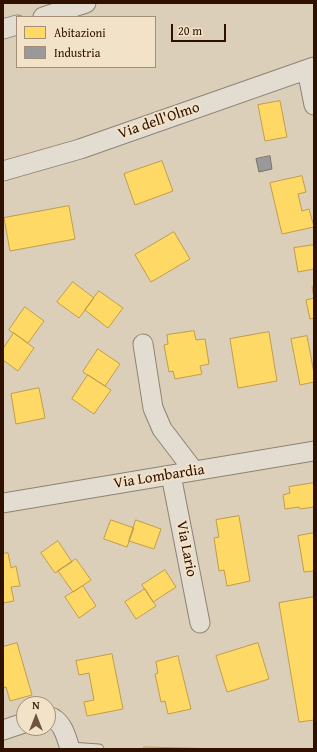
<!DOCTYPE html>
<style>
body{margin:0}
#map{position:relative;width:317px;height:752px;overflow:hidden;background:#dccfb9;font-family:"Gentium Book Plus",serif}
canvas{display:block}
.frame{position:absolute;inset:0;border:4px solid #301100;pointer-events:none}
.legend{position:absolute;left:16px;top:16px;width:140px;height:52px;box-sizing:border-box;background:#f1e2c8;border:1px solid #a48e78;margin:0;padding:5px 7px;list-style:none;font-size:12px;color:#301100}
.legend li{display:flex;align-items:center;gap:8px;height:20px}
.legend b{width:20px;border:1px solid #a48e78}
.north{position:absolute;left:16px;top:696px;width:40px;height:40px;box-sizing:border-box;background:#f1e2c8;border:1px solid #a48e78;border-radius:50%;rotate:0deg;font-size:11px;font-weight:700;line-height:16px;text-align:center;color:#301100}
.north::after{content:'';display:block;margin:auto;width:14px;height:18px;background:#6c5441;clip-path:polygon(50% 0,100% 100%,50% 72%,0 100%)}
.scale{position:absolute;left:171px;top:24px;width:55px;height:18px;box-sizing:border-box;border:2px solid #301100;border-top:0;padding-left:5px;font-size:12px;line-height:14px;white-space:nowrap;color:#301100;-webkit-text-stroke:3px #f1e2c8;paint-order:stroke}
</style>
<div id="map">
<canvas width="317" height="752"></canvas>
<div class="frame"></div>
<ul class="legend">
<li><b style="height:11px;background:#ffd966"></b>Abitazioni</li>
<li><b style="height:11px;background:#999"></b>Industria</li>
</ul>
<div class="north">N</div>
<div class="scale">20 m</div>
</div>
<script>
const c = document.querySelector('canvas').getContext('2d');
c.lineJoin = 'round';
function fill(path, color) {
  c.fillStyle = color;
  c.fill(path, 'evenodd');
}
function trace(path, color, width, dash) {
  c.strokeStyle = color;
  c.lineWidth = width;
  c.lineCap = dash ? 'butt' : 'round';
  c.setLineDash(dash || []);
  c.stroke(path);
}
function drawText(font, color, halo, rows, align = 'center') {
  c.font = font + ' "Gentium Book Plus",serif';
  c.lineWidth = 4;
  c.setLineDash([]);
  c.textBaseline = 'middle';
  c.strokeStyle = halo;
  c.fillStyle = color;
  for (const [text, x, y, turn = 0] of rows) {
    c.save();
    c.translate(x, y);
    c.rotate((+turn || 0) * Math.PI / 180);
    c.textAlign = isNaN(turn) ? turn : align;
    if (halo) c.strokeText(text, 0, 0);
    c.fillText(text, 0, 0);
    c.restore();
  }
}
const homes = new Path2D(`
 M280 101 287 137 265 141 258 105Z
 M162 161 173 191 135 205 124 174Z
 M302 176 306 192 298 194 302 211 309 209 314 227 282 234 270 183Z
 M69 206 75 239 10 251 4 218Z
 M174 232 190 259 151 282 135 255Z
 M314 245V269L298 272 294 248Z
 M73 282 94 298 79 318 57 302Z
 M314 286V318L310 319 306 300 314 298 312 287Z
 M99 291 123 308 108 328 85 310Z
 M25 307 44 321 28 343 9 330Z
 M194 331 196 340 205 339 209 364 200 366 202 374 175 379 173 371 169 372 164 345 168 344 167 335Z
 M269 332 277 381 238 388 230 339Z
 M14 333 34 348 18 371 3 360V349Z
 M307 336 314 373V382L300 385 291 339Z
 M98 349 120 364 105 386 83 372Z
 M88 375 111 390 94 414 72 399Z
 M39 388 45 418 16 424 11 394Z
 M314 483V507L300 509 299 507 285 509 283 495 290 493 289 487Z
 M239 516 250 581 227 586 224 570 219 571 214 538 219 537 216 520Z
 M111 520 134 528 127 547 104 539Z
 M136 520 161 529 154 549 129 541Z
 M314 533V571L304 572 298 536Z
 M58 541 72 562 55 573 41 553Z
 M8 553 11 568 16 566 20 586 11 587 14 601 3 603V554Z
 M76 559 91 580 73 592 58 571Z
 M165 570 176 587 153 602 142 585Z
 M83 586 96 606 79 618 65 597Z
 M145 589 156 606 136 619 125 602Z
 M314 597V720L299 722 279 603Z
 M17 643 32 695 10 701 6 687 3 688V647Z
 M258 643 269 679 227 692 216 656Z
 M112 654 123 709 87 716 84 702 94 700 89 673 79 675 76 661Z
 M178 656 191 709 168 714 165 701 161 702 155 674 158 673 156 662Z
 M144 747 222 749H144Z`);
const industry = new Path2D(`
 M270 156 272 169 259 172 256 159Z`);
const lane = new Path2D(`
 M69 747 99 749`);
const street = new Path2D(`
 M43 17 86 3
 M3 29 17 25
 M307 70 314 105
 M3 171 80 149 314 67
 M143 344 153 408 162 429 194 471
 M171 475 200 623
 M3 503 314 451
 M48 716C62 720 66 735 70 749
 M3 730 24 723`);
const streetNames = [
 ["Via dell'Olmo",159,121,-19],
 ["Via Lombardia",159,477,-9],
 ["Via Lario",186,549,79]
];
fill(homes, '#ffd966');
trace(homes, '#c19d47', 1);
fill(industry, '#999');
trace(industry, '#7a706b', 1);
trace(lane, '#8d8374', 11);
trace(street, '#8d8374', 21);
trace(lane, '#e3dcd1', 9);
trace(street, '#e3dcd1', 19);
drawText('15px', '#301100', '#f1e2c8', streetNames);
</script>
